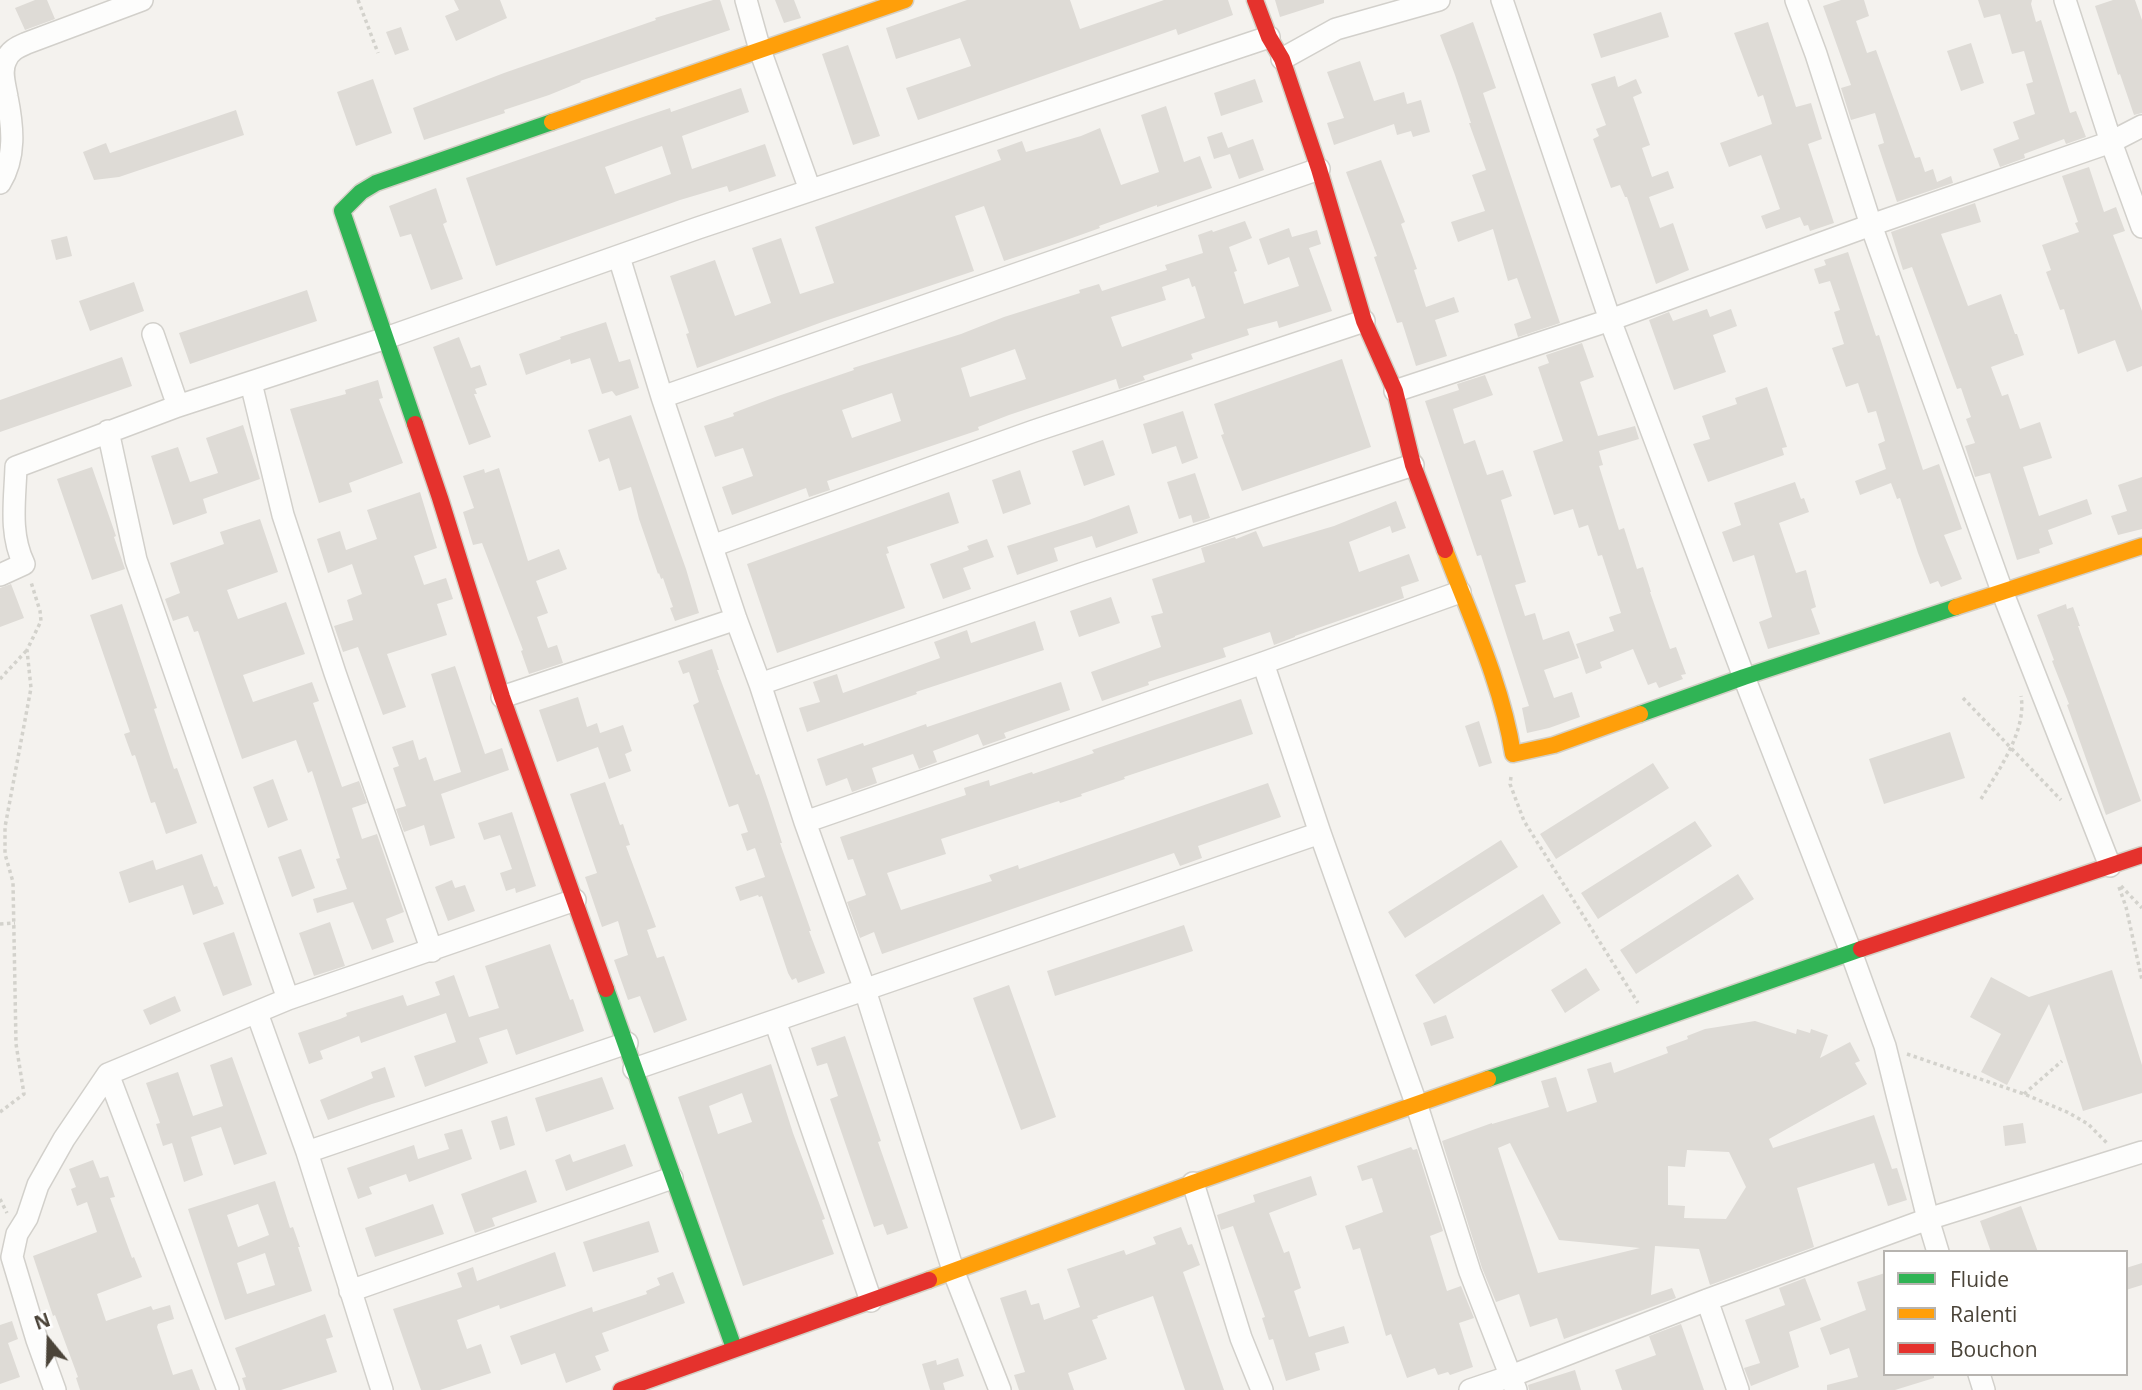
<!DOCTYPE html>
<style>
body{margin:0}
#map{position:relative;width:2142px;height:1390px;overflow:hidden;background:#f4f2ee;font-family:"Open Sans",sans-serif}
canvas{display:block}
.legend{position:absolute;left:1883px;top:1250px;width:245px;height:126px;box-sizing:border-box;background:#fff;border:2px solid #b7b4b0;margin:0;padding:9px 12px;list-style:none;font-size:21px;color:#4b4439}
.legend li{display:flex;align-items:center;gap:14px;height:35px}
.legend b{width:35px;border:2px solid #b7b4b0}
.north{position:absolute;left:14px;top:1306px;width:70px;height:70px;-webkit-text-stroke:5px #fff;paint-order:stroke;rotate:341deg;font-size:19px;font-weight:700;line-height:28px;text-align:center;color:#4b4439}
.north::after{content:'';display:block;margin:auto;width:24px;height:32px;background:#4b4439;clip-path:polygon(50% 0,100% 100%,50% 72%,0 100%)}
</style>
<div id="map">
<canvas width="2142" height="1390"></canvas>
<ul class="legend">
<li><b style="height:9px;background:#30b455"></b>Fluide</li>
<li><b style="height:9px;background:#ff9f0a"></b>Ralenti</li>
<li><b style="height:9px;background:#e5322d"></b>Bouchon</li>
</ul>
<div class="north">N</div>
</div>
<script>
const c = document.querySelector('canvas').getContext('2d');
c.lineJoin = 'round';
function fill(path, color) {
  c.fillStyle = color;
  c.fill(path, 'evenodd');
}
function trace(path, color, width, dash) {
  c.strokeStyle = color;
  c.lineWidth = width;
  c.lineCap = dash ? 'butt' : 'round';
  c.setLineDash(dash || []);
  c.stroke(path);
}
const building = new Path2D(`
 M35 0H47L55 19 25 30 15 8Z
 M454 0H500L507 18 456 41 445 16 459 10Z
 M713 0H720L730 30 580 81 581 82 549 95 504 110 505 113 424 140 413 108 504 73 656 20 655 18Z
 M775 0H794L801 18 784 23Z
 M967 0H1070L1080 29 1164 0H1228L1233 15 1178 35 1176 29 918 120 906 88 971 66 960 38 896 59 886 28Z
 M1275 0H1324V3L1280 17Z
 M1841 0H1864L1869 16 1856 21 1867 53 1876 50 1915 158 1920 157 1925 172 1933 169 1937 182 1951 176 1953 183 1897 202 1878 145 1884 143 1875 113 1851 120 1841 88 1851 85 1823 6Z
 M1978 0H2032L2031 4 2036 22 2041 20 2070 113 2076 111 2086 137 2066 144 2064 139 2024 154 2025 158 2000 167 1993 149 2019 139 2013 122 2035 114 2026 84 2033 82 2024 51 2012 54 2000 14 1984 18Z
 M2113 0H2135L2142 20V113L2134 115 2120 74 2118 75 2095 6Z
 M1661 12 1669 37 1601 58 1593 34Z
 M1473 22 1496 88 1483 93 1560 323 1518 337 1514 324 1531 318 1517 278 1508 281 1493 229 1458 242 1451 222 1485 211 1472 175 1486 170 1469 123H1471L1455 75 1440 35Z
 M1768 22 1796 107 1811 103 1822 139 1808 144 1834 223 1810 231 1808 225 1804 226 1800 217 1766 229 1761 216 1780 209 1761 155 1729 167 1720 143 1772 124 1763 95 1758 97 1734 33Z
 M401 27 409 50 395 55 386 32Z
 M1971 43 1984 83 1961 91 1947 51Z
 M848 45 880 136 853 145 822 54Z
 M1360 61 1374 101 1404 92 1407 104 1421 100 1430 132 1413 137 1411 131 1397 135 1394 124 1334 145 1327 123 1344 118 1327 72Z
 M1615 76 1618 87 1636 79 1642 93 1633 97 1650 145 1642 148 1652 177 1668 171 1674 188 1649 197 1660 228 1673 223 1689 270 1656 284 1627 197H1625L1620 185 1611 188 1593 139 1599 136 1596 129 1606 125 1591 84Z
 M373 79 392 133 356 146 337 92Z
 M1255 79 1263 102 1221 116 1214 93Z
 M741 88 749 112 682 136 692 169 765 144 776 176 729 192 727 186 680 200 496 266 466 178 637 119 670 108 671 112ZM662 146 671 174 615 194 605 167Z
 M1166 106 1184 162 1200 156 1212 188 1157 207V205L1099 226 1100 228 1058 243 1004 261 984 206 955 216 974 271 825 321 697 368 686 334 689 333 670 276 715 260 735 316 771 303 752 248 781 238 800 294 834 283 815 227 1001 160 997 150 1022 141 1026 152 1081 136 1100 128 1121 185 1159 172 1141 115Z
 M236 110 244 135 119 177 94 180 83 152 106 143 110 153Z
 M1222 132 1228 148 1253 139 1264 170 1239 179 1230 154 1214 159 1207 137Z
 M1381 160 1405 222 1401 224 1417 269 1414 270 1426 307 1454 297 1459 312 1435 320 1447 356 1416 366 1402 322 1397 323 1374 257 1377 256 1346 172Z
 M2089 167 2104 212 2116 207 2125 231 2113 235 2142 311V366L2127 372 2115 340 2078 354 2064 309 2060 310 2046 272 2051 270 2042 245 2079 232 2075 223 2078 222 2062 176Z
 M436 188 447 222 443 224 463 279 431 290 411 234 400 237 389 206Z
 M1975 203 1981 222 1941 234 1968 306 2001 294 2015 334H2017L2024 355 1991 367 2002 396 2008 394 2020 429 2040 422 2052 458 2023 467 2039 516 2087 499 2092 514 2048 530 2053 544 2039 549 2040 553 2017 560 1990 473 1975 477 1965 446 1975 443 1966 419 1971 417 1961 388 1957 389 1912 267 1903 270 1891 232Z
 M1245 221 1252 238 1229 247 1237 271 1234 272 1244 304 1299 286 1289 257 1268 265 1259 239 1289 228 1292 237 1317 230 1321 244 1309 248 1332 311 1279 328 1277 321 1247 329 1249 335 1191 354 1193 359 1143 376 1145 380 1119 389 1116 379 1009 415 978 427 979 430 827 481 830 490 809 497 806 488 732 515 722 487 753 476 743 448 715 457 704 426 734 416 733 413 778 396 854 370 853 368 961 334 1004 317 1080 293 1079 290 1099 284 1102 291 1167 270 1165 265 1203 253 1198 235 1212 230 1213 232ZM1189 278 1192 287 1195 286 1205 318 1122 347 1111 317 1166 300 1162 287ZM1015 349 1026 379 970 397 961 368ZM892 393 901 421 852 438 842 410Z
 M67 236 72 256 56 260 51 240Z
 M1848 252 1876 336 1879 335 1923 470 1939 464 1962 529 1944 535 1962 579 1941 587 1938 581 1930 584 1918 553 1900 498 1897 499 1891 483 1860 495 1855 481 1886 469 1878 444 1885 441 1876 411 1868 413 1858 383 1846 387 1832 348 1844 344 1834 312 1840 310 1830 281 1819 284 1814 269 1826 265 1824 260Z
 M134 282 144 311 90 331 79 301Z
 M307 290 317 321 190 364 179 333Z
 M1707 309 1710 317 1731 309 1737 326 1713 335 1726 372 1674 390 1649 320 1669 312 1673 321Z
 M606 322 619 362 630 359 639 388 616 396 612 391 602 394 590 358 571 364 570 359 526 375 519 354 561 339 560 337Z
 M459 337 471 368 480 365 487 385 475 389 477 394H474L491 437 469 445 433 347Z
 M1582 343 1594 377 1580 382 1598 436 1635 426 1639 439 1599 451 1603 465 1599 466 1619 530 1624 528 1637 569 1643 567 1651 592H1650L1670 649 1676 647 1686 674 1681 675 1683 679 1659 688 1656 682 1648 685 1633 649 1600 662 1602 668 1586 674 1576 644 1614 631 1609 617 1621 613 1602 555 1598 556 1588 525 1579 528 1573 509 1554 515 1533 451 1563 441 1538 367 1549 363 1546 355Z
 M122 357 132 386 0 432V400Z
 M1342 359 1371 447 1242 491 1221 435 1224 434 1214 404Z
 M1485 375 1493 395 1453 409 1464 444 1475 440 1487 475 1503 470 1512 496 1501 500 1526 582 1515 585 1525 616 1535 613 1543 640 1569 631 1579 658 1544 670 1554 698 1572 692 1580 717 1549 728 1527 733 1522 708 1529 706 1481 555 1477 556 1425 401 1459 390 1457 384Z
 M378 380 383 398 379 399 403 463 349 483 352 492 319 503 290 409 346 394 345 390Z
 M1767 387 1787 447 1782 448 1784 455 1708 482 1693 444 1710 439 1702 416 1737 404 1735 398Z
 M1183 411 1198 458 1182 464 1176 446 1152 454 1143 424Z
 M631 415 686 569 699 613 675 621 670 608 673 607 663 578 661 579 659 573 658 574 639 519 631 487 619 491 609 458 599 462 588 430Z
 M243 425 260 479 203 499 207 513 173 525 151 456 178 447 190 482 218 473 206 438Z
 M1103 440 1115 475 1084 486 1072 451Z
 M92 467 116 536 114 537 125 569 92 580 57 479Z
 M499 468 528 561 559 549 567 569 536 581 548 613 537 617 548 648 557 645 563 663 529 674 521 651 523 650 482 543 473 545 463 512 474 508 463 476 484 469 485 473Z
 M1020 470 1031 504 1003 514 992 480Z
 M1195 473 1210 518 1193 523 1191 515 1179 519 1167 482Z
 M2142 477V529L2118 535 2111 516 2127 511 2118 485Z
 M1795 482 1801 499 1804 498 1809 512 1779 523 1796 573 1806 570 1816 607 1811 609 1820 634 1768 649 1759 622 1772 617 1754 555 1733 562 1722 532 1741 525 1734 503Z
 M420 492 437 548 414 556 424 585 446 578 453 599 437 604 447 635 387 654 406 707 383 715 358 647 343 652 334 626 353 620 347 600 362 594 352 564 328 573 317 539 340 531 346 550 377 539 367 510Z
 M949 492 959 523 887 547 889 553 886 554 905 608 777 653 747 564Z
 M1396 501 1406 528 1392 533 1390 526 1349 542 1359 572 1409 554 1419 581 1401 587 1404 598 1295 636V637L1274 645 1270 632 1223 648 1226 657 1148 682 1149 685 1102 701 1091 672 1161 647 1151 616 1163 613 1152 579 1205 562 1201 548 1235 537 1236 539 1256 531 1263 547 1334 526Z
 M1129 505 1138 533 1096 548 1092 536 1054 548 1058 561 1017 575 1007 546 1086 521Z
 M260 519 278 572 227 590 238 619 286 602 305 654 243 675 253 702 312 682 319 701 313 703 342 787 359 781 367 803 352 808 362 839 377 834 404 912 386 919 394 942 372 950 353 902 317 913 313 899 347 889 336 859 340 858 312 771 308 773 296 740 242 759 198 631 194 632 188 616 173 621 165 599 180 593 170 563 224 544 220 532Z
 M987 539 994 557 963 568 971 589 943 599 930 564 969 550 967 546Z
 M11 584 24 618 0 627V588Z
 M1111 597 1120 623 1079 637 1070 611Z
 M122 604 157 708 154 709 174 769 177 768 197 823 166 834 155 802 151 803 135 755 132 756 124 734 130 732 90 615Z
 M2066 604 2067 609 2073 607 2080 626H2078L2141 801 2106 815 2067 705 2069 704 2052 661 2054 660 2037 615Z
 M1035 621 1044 650 916 692 917 694 807 732 799 708 820 702 813 682 837 674 843 693 940 658 934 642 967 630 971 643Z
 M712 649 719 670H717L756 775 759 774 768 800 782 843H780L811 931H809L825 973 798 983 796 978 792 980 788 973 762 896 759 897 758 895 740 901 735 887 765 877 755 848 747 851 741 834 748 832 738 804 729 807 693 705 699 702 689 672 683 674 678 661Z
 M455 666 485 754 502 748 509 770 441 794 455 838 430 846 424 825 404 832 396 809 406 806 393 768 399 766 392 747 413 740 419 760 426 757 434 781 461 772 431 674Z
 M1061 682 1070 710 1004 733 1006 738 983 746 978 734 933 751 937 762 919 769 913 754 872 768 877 783 852 792 847 778 826 786 817 759 863 743 864 746 926 724 927 727Z
 M578 697 587 727 597 723 600 733 623 725 632 751 625 754 631 771 609 779 598 747 557 762 539 710Z
 M1241 699 1253 734 1124 777 1125 779 1081 794 1082 796 1060 803 1059 801 941 839 946 854 887 873 901 910 992 881 989 875 1018 865 1019 869 1268 783 1281 817 1198 846 1202 858 1180 866 1174 853 882 954 874 932 860 938 847 902 866 895 853 859 848 860 840 837 966 795 964 788 989 780 990 786 1032 772 1033 774 1094 753 1092 750Z
 M1479 721 1492 763 1479 767 1465 726Z
 M1950 732 1965 778 1884 804 1869 759Z
 M1653 763 1669 788 1556 859 1540 834Z
 M273 779 288 820 268 828 253 787Z
 M605 782 620 825 623 824 630 845 626 846 656 927 647 930 657 958 664 956 687 1020 654 1033 640 996 628 1000 614 960 628 955 618 921 602 927 585 877 597 873 570 794Z
 M512 812 536 886 516 893 515 888 506 891 500 873 512 869 500 835 484 840 478 823Z
 M1695 821 1712 846 1598 919 1581 893Z
 M1501 840 1518 867 1405 938 1388 912Z
 M301 849 315 888 292 897 278 857Z
 M202 854 214 887 217 886 224 904 193 915 183 885 129 903 119 872 153 860 156 870Z
 M1738 874 1754 899 1636 974 1620 950Z
 M452 880 455 888 465 885 475 911 448 921 435 887Z
 M1543 894 1561 923 1434 1004 1415 975Z
 M330 922 345 966 314 976 299 933Z
 M1184 925 1193 951 1055 996 1047 971Z
 M234 932 252 985 223 996 203 943Z
 M550 944 570 1000 573 999 584 1031 516 1055 507 1029 479 1038 488 1063 425 1087 414 1056 456 1042 446 1013 361 1043 359 1036 320 1051 323 1059 309 1064 298 1033 340 1019 347 1016 346 1013 403 995 407 1006 440 995 435 982 454 975 469 1017 499 1008 485 966Z
 M1586 968 1600 990 1565 1013 1551 990Z
 M2112 970 2142 1065V1093L2083 1111 2049 1004 2007 1085 1981 1072 2001 1034 1970 1017 1991 977 2029 997Z
 M1009 985 1056 1117 1021 1130 973 998Z
 M175 996 181 1011 150 1025 143 1010Z
 M1446 1015 1454 1038 1431 1046 1423 1023Z
 M1755 1021 1796 1034 1797 1029 1810 1033 1811 1029 1828 1035 1820 1058 1850 1042 1860 1061 1855 1063 1867 1084 1769 1139 1773 1148 1874 1115 1892 1169 1897 1168 1907 1200 1888 1206 1874 1163 1797 1188 1814 1247 1710 1285 1699 1249 1655 1246 1651 1295 1672 1288 1676 1298 1564 1339 1557 1318 1530 1327 1519 1294 1496 1302 1482 1268 1442 1141 1492 1123V1124L1549 1107 1541 1081 1556 1077 1567 1112 1597 1102 1587 1069 1611 1062 1614 1073 1668 1053 1666 1047 1688 1039 1687 1036 1705 1029ZM1510 1143 1559 1240 1640 1248 1538 1273 1498 1148ZM1687 1150 1729 1152 1746 1187 1726 1219 1684 1218 1685 1206 1668 1205V1166L1685 1167Z
 M845 1036 881 1141 878 1142 908 1228 887 1235 883 1224 874 1227 830 1099 838 1096 827 1063 817 1066 811 1048Z
 M232 1057 267 1154 234 1165 221 1127 191 1137 203 1175 184 1182 172 1143 163 1146 156 1124 160 1123 146 1083 178 1072 193 1116 223 1106 210 1065Z
 M771 1064 793 1133 825 1219 822 1220 834 1254 743 1286 678 1097ZM742 1093 752 1122 718 1134 709 1106Z
 M385 1067 395 1097 372 1104 328 1120 320 1100 373 1078 371 1072Z
 M602 1077 614 1109 546 1132 535 1098Z
 M507 1116 515 1145 500 1150 491 1121Z
 M2023 1123 2026 1143 2005 1146 2003 1126Z
 M462 1129 472 1159 409 1182 406 1174 369 1187 372 1194 358 1199 347 1168 414 1145 418 1159 449 1149 444 1134Z
 M625 1144 633 1166 566 1191 555 1160 570 1154 573 1162Z
 M1411 1147 1413 1150 1417 1149 1443 1231 1430 1236 1447 1291 1461 1286 1474 1318 1459 1323 1473 1367 1450 1375 1448 1372 1438 1375 1435 1368 1407 1378 1391 1334 1386 1336 1360 1248 1353 1250 1345 1226 1383 1212 1372 1178 1362 1181 1357 1166Z
 M93 1160 100 1178 108 1176 115 1197 110 1198 132 1258 134 1257 142 1277 97 1294 106 1321 151 1306 153 1310 170 1305 174 1319 158 1324 157 1327 173 1375 192 1369 200 1390H80L76 1378 78 1377 55 1315 53 1316 33 1256 97 1232 87 1202 77 1206 71 1189 76 1187 69 1169Z
 M526 1170 537 1202 492 1218 495 1226 475 1233 461 1194Z
 M1311 1176 1317 1195 1269 1213 1284 1253 1289 1251 1301 1288 1294 1291 1309 1337 1344 1326 1349 1343 1315 1353 1320 1370 1286 1381 1273 1339 1269 1340 1262 1318 1265 1317 1233 1226 1221 1230 1217 1215 1255 1202 1253 1195Z
 M275 1181 290 1228 293 1227 300 1247H298L312 1291 225 1320 188 1209ZM258 1204 269 1235 238 1247 227 1215ZM265 1253 275 1285 247 1294 237 1263Z
 M433 1204 444 1234 375 1257 365 1228Z
 M2021 1206 2038 1252H1991L1980 1221Z
 M649 1221 659 1252 593 1272 583 1242Z
 M1181 1227 1188 1245 1192 1244 1200 1265 1183 1272 1224 1390H1185L1153 1296 1097 1316 1098 1318 1092 1320 1107 1359 1068 1373 1074 1390H1019L1014 1375 1025 1372 1000 1298 1026 1290 1031 1305 1039 1303 1044 1320 1080 1307 1067 1269 1124 1250 1126 1255 1156 1244 1153 1237Z
 M555 1252 566 1286 500 1309 499 1305 457 1320 467 1349 481 1344 491 1373 440 1390H421L393 1309 462 1287 457 1273 473 1267 477 1281Z
 M2142 1263V1285L2126 1290V1268Z
 M673 1272 685 1303 602 1333 609 1351 595 1356 601 1370 566 1383 555 1353 521 1365 510 1336 592 1307 593 1312 647 1294 646 1291 660 1285 657 1278Z
 M1885 1273V1374H1934V1378L1895 1390H1827V1385L1858 1377 1849 1348 1830 1355 1820 1328 1866 1310 1857 1282Z
 M1805 1278 1821 1320 1789 1332 1799 1367 1751 1386 1744 1368 1760 1363 1745 1320 1785 1305 1779 1288Z
 M325 1314 333 1337 326 1339 337 1372 281 1390H246L242 1378 246 1377 235 1348Z
 M12 1321 18 1339 8 1343 20 1377 0 1384V1325Z
 M1681 1324 1704 1390H1622L1615 1370 1656 1355 1649 1336Z
 M958 1358 964 1376 943 1383 945 1390H930L922 1364 936 1360 937 1365Z
 M1575 1370 1581 1390H1529L1528 1385Z`);
const path = new Path2D(`
 M358 0 378 53
 M0 679 27 650
 M1963 698 2061 800
 M1511 777 1510 784 1524 821 1638 1003
 M1981 799C1998 771 2027 731 2021 696
 M2121 886 2142 908
 M2119 887 2126 907 2142 980
 M0 924 15 923
 M1907 1054 2024 1094 2067 1112 2088 1124 2108 1144
 M2024 1094 2062 1061
 M0 1112 24 1094 16 1044 13 882 5 854V827L31 688 27 650 41 621 40 611 31 582
 M0 1199 7 1213`);
const street = new Path2D(`
 M746 0 760 50 810 190
 M1502 0 1610 320 1744 677 1851 952 1885 1046 1928 1219 1938 1252
 M1796 0 1816 54 1871 225 2002 591 2110 866
 M2065 0 2111 142 2142 227
 M1282 59 1336 29 1439 0
 M0 183C16 157 13 127 7 97 5 85 0 71 6 60 10 50 18 47 27 43L142 0
 M619 257 662 397 736 619 760 684 805 822 865 990 953 1270 1000 1390
 M153 334 178 406
 M251 383 283 515 335 673 432 951
 M1395 391 1610 320 1871 225 2111 142 2142 126
 M662 397 1319 169
 M108 431 136 560 288 999
 M712 546 1034 431 1364 321
 M0 575 24 564C9 533 15 500 16 467L178 406 386 338 698 228 1269 37
 M1263 663 1320 833 1417 1106 1470 1272 1516 1390
 M760 684 1084 573 1413 465
 M502 697 736 619
 M805 822 1263 663 1460 592
 M257 1013 307 1152 382 1390
 M775 1021 871 1301
 M634 1069 1320 833
 M108 1074 228 1390
 M307 1152 627 1043
 M1193 1183 1241 1338 1262 1390
 M350 1291 672 1178
 M1707 1300 1738 1390
 M1979 1374 1984 1390
 M55 1390 37 1340 12 1257 17 1234 27 1218 38 1185 64 1139 108 1074 288 999 575 900
 M1470 1390 1511 1376 1707 1300 1928 1219 2142 1152`);
const fast = new Path2D(`
 M415 424 342 211 361 192 376 183 552 122
 M1640 714 1744 677 1956 607
 M606 989 734 1348
 M1488 1079 1861 949`);
const slow = new Path2D(`
 M552 122 905 0
 M1445 550C1470 616 1502 684 1513 754L1554 745 1640 714
 M1956 607 2142 546
 M929 1280 1193 1183 1488 1079`);
const jam = new Path2D(`
 M1255 0 1269 37 1282 59 1319 169 1364 321 1395 391 1413 465 1445 550
 M415 424 440 498 502 697 606 989
 M1861 949 2142 855
 M621 1390 929 1280`);
fill(building, '#dedbd6');
trace(street, '#d2d0cb', 24);
trace(fast, '#d3cfc5', 19);
trace(slow, '#d3cfc5', 19);
trace(jam, '#d3cfc5', 19);
trace(path, '#d3d2cc', 3.5, [3.5, 3.5]);
trace(street, '#fdfdfc', 21);
trace(fast, '#30b455', 16);
trace(slow, '#ff9f0a', 16);
trace(jam, '#e5322d', 16);
</script>
